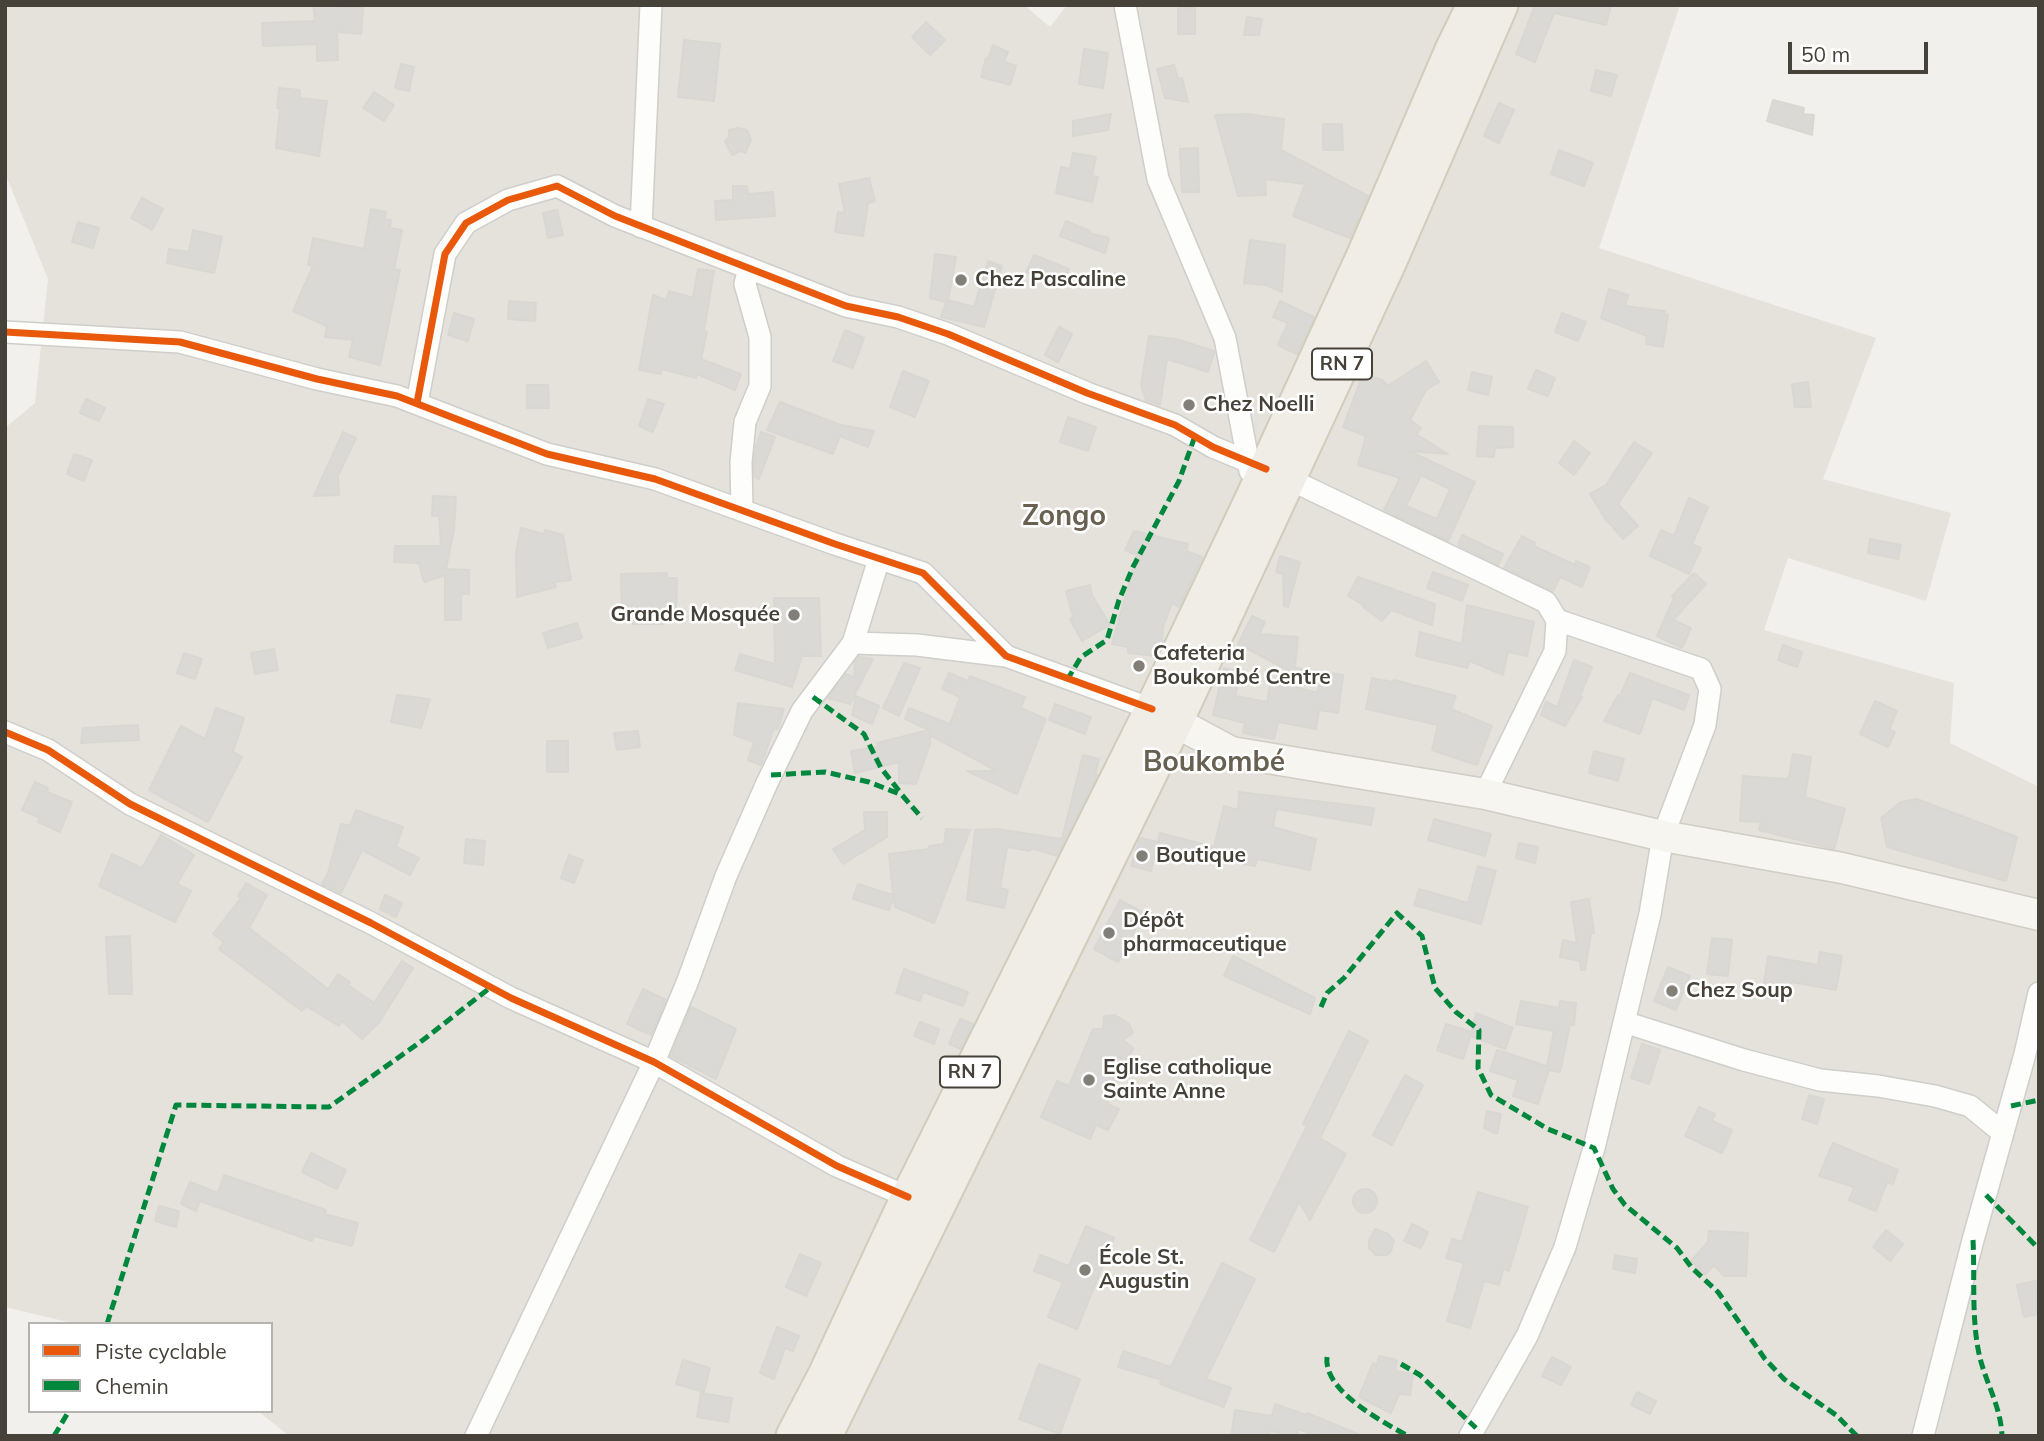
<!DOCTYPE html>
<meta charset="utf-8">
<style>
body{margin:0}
#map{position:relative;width:2044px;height:1441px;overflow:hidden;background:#f1f0ec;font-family:Mulish,sans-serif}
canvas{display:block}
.frame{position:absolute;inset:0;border:7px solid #464239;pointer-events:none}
.legend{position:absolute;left:28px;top:1322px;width:245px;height:91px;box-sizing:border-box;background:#fff;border:2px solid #b5b3b0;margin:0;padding:9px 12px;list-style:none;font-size:21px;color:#464239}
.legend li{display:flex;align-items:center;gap:14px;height:35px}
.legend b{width:35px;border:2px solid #b5b3b0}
.scale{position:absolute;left:1788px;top:42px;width:140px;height:32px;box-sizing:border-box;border:4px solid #464239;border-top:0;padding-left:9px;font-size:21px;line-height:24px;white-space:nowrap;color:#464239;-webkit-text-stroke:5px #fff;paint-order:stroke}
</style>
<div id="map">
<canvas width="2044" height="1441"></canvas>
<div class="frame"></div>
<ul class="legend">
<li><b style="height:9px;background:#e8590c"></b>Piste cyclable</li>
<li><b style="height:9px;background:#00873e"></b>Chemin</li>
</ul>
<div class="scale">50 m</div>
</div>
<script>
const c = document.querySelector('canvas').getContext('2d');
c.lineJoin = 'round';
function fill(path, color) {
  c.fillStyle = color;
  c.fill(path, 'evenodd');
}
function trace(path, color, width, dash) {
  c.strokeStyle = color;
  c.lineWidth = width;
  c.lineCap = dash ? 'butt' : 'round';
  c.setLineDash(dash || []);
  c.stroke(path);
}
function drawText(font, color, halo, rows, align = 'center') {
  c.font = font + ' Mulish,sans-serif';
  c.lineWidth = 5;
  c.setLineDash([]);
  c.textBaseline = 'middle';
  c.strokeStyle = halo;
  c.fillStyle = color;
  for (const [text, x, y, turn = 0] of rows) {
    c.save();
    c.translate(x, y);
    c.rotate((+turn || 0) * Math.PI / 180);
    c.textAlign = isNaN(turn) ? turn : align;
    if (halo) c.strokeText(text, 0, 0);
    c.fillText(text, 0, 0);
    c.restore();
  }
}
const residential = new Path2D(`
 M5 5H1024L1050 27 1067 5H1680L1599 248 1876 338 1823 479 1951 513 1926 601 1788 558 1764 630 1954 683 1950 743 2039 787V1436H289L258 1411H271V1324H76L5 1307V428L35 403 48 279 5 173Z`);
const building = new Path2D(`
 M313 5 363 8 361 34 337 32 338 60 317 61V44L263 46 262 23 315 21Z
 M1535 5H1611L1606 25 1554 13 1535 62 1516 54Z
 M1178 8H1195V34H1178Z
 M1247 17 1262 19 1259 35H1244Z
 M926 22 945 40 930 55 912 37Z
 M684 40 720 44 714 101 678 97Z
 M993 45 1008 52 1004 62 1016 66 1010 85 981 77 986 58H988Z
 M1084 49 1108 53 1103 88 1079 84Z
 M401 64 414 67 409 91 395 88Z
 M1174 65 1178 79 1182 78 1188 102 1165 98 1157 69Z
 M1596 70 1617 75 1611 96 1591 91Z
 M279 88 300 90V98L327 101 319 156 276 148 280 108H277Z
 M374 92 394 105 384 121 363 108Z
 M1773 100 1804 108 1803 114 1814 115 1812 135 1767 121Z
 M1499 103 1514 110 1499 143 1484 136Z
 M1111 114 1108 130 1073 136V121Z
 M1247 114 1284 119 1281 150 1368 196 1350 238 1293 216 1305 184 1265 179 1266 195 1238 196 1215 115Z
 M1323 124H1342L1343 150H1323Z
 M738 128 747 130 751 140 745 153 741 151 732 155 725 141 729 137V130Z
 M1198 148 1199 192H1182L1180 149Z
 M1559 150 1593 163 1584 186 1551 174Z
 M1073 153 1096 157 1092 176 1098 177 1092 202 1056 193 1061 167 1070 169Z
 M869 178 875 201 868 203 863 236 835 232 838 212 845 213 839 184Z
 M733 186H747L748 194 773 192 775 216 716 220 715 201 733 200Z
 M142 198 163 209 152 230 131 218Z
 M371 209 386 212 384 219 391 220 390 228 402 230 394 269 400 270 380 365 349 357 353 340 325 337 327 326 293 311 313 266 308 265 313 238 364 249Z
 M557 210 563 235 548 238 543 213Z
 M1066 221 1090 231 1089 233 1109 238 1105 253 1060 236Z
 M78 222 99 228 93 248 72 242Z
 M193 230 222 237 214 273 167 263 169 249 189 252Z
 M1250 240 1285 245 1282 292 1266 285 1244 283Z
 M935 254 956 257 948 300 974 307 988 261 1002 266 984 327 941 317 946 302 930 298Z
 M1034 255 1069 269 1062 287 1026 272Z
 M698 269 714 271 704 331 707 332 701 359 741 374 735 390 697 374 696 378 662 369 661 374 639 370 653 295 666 300 669 291 693 298Z
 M1609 289 1628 295 1625 306 1665 311 1664 314 1668 315 1663 347 1646 344 1647 336 1601 318Z
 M509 301 536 303 535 321 508 319Z
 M1280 301 1314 317 1297 354 1278 345 1288 323 1273 317Z
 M454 313 474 319 468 341 448 335Z
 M1562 313 1586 322 1578 341 1555 332Z
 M1059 327 1072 334 1058 362 1045 355Z
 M845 330 864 338 853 368 833 361Z
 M1149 336 1176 339 1214 351V353L1208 372 1167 359 1160 405 1146 400 1141 385Z
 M1426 361 1439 382 1426 390 1410 420 1421 428 1416 434 1448 454 1409 451 1475 482 1448 541 1384 510 1400 478 1358 465 1366 436 1343 427 1363 374 1382 380 1388 386ZM1421 475 1450 489 1437 519 1406 506Z
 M1536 370 1555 378 1548 396 1528 389Z
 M903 371 929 381 915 417 890 407Z
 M1472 372 1492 377 1488 395 1468 390Z
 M1808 382 1811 407H1795L1792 384Z
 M527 385H548L549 408H527Z
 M86 399 105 408 99 421 80 413Z
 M648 399 664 404 653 432 639 426Z
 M780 402 841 425 874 431 868 447 840 436 833 454 767 430Z
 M1068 417 1096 427 1088 451 1060 442Z
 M1479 426 1513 427V447L1495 448 1494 457 1477 456Z
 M343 432 356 438 338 476 339 495 314 496Z
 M761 432 775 437 759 479 754 477V463L756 446Z
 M1574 441 1590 453 1574 475 1559 463Z
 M1634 442 1652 453 1618 504 1638 526 1623 539 1604 517 1590 494 1606 485Z
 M74 454 92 460 84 481 67 474Z
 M433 496 456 497 454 530 446 569 469 570V594H461V620H445V575L424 582 419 563 394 562 395 546H441L439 516H432Z
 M1689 498 1708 507 1692 544 1701 548 1689 574 1650 556 1661 530 1674 536Z
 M521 528 544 534 545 530 563 535 571 580 554 582 556 587 517 597 516 553Z
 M1134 531 1188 544 1186 551 1202 557 1179 607 1172 603 1163 627 1162 644 1156 656 1128 653V647L1112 644 1137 555 1125 550Z
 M1462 535 1503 554 1498 565 1458 545Z
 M1522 536 1535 543 1534 546 1575 565 1576 561 1590 567 1582 587 1560 577 1553 591 1504 568Z
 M1870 539 1901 545 1898 559 1868 553Z
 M1280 556 1300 562 1288 607 1284 606 1283 574 1276 572Z
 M1433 572 1468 585 1462 601 1427 588Z
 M667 573V578H677L676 612 663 611 664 624H633L632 618 622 619 621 574Z
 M1694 573 1706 584 1673 620 1691 628 1682 648 1657 636 1674 598 1672 596Z
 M1358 577 1435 604 1432 625 1391 610 1382 621 1363 607 1365 606 1348 596Z
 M1090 585 1092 595 1110 625 1082 641 1070 619 1073 617 1066 591Z
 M774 598H819L821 656H802L792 687 735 670 740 654 775 664Z
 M1467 605 1534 622 1527 656 1508 652 1503 675 1470 661 1467 668 1416 656 1420 632 1462 644Z
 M1252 616 1265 622 1259 634 1298 637 1295 668 1343 675 1338 713 1319 710 1316 729 1278 722 1274 739 1243 733 1245 723 1213 715 1224 668 1241 672 1235 696 1267 702 1271 680 1317 693 1319 686 1238 644Z
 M577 623 582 638 548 648 543 633Z
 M1783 645 1802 652 1797 667 1778 660Z
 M274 649 278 670 255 674 251 653Z
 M184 653 202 659 195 679 177 673Z
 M859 657 873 659 850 704 828 698 846 674 854 677 855 662Z
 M1574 660 1592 667 1580 696 1582 697 1565 726 1541 715 1546 702 1557 707Z
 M904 663 920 668 899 716 883 708Z
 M949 673 968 681 970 676 1025 697 1021 708 1046 719 1017 794 967 771H997L930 735V744L916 784 899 783V762L855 773 851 751 879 747 877 743 929 730 905 719 909 708 950 724 960 697 942 689Z
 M1630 673 1689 695 1684 710 1652 698 1640 734 1604 721 1618 695 1620 696Z
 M1372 678 1393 682 1394 680 1456 696 1451 709 1492 726 1477 765 1432 750 1438 725 1366 709Z
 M397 695 430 699 421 728 391 722Z
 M856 696 879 706 872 724 852 715Z
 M1875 701 1897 711 1889 730 1895 732 1888 747 1860 734Z
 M738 703 784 709 778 729 774 728 761 765 748 760 754 742 734 735Z
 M1055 704 1091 717 1085 734 1049 720Z
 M216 708 244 718 233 752 242 757 208 822 149 790 181 726 205 739Z
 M138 725 139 740 81 743 83 728Z
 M638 731 640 747 617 750 614 733Z
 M547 741H568V772H547Z
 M1594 751 1624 759 1618 781 1589 773Z
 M1793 754 1811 757 1805 797 1845 809 1834 849 1759 830 1761 822 1740 821 1743 776 1786 779 1789 777Z
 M1083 755 1099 759 1095 775H1097L1057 856 1031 848 1030 851 1007 847 1000 888 1008 890 1004 908 967 900 975 830 997 829 1062 839Z
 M35 782 48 788 47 792 72 802 60 832 38 822 40 818 22 810Z
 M1239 792 1374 808 1371 825 1276 809 1273 827 1316 839 1310 870 1257 859 1255 866 1212 858 1214 849 1208 862 1156 849 1151 871 1131 866 1140 838 1158 842 1160 833 1214 847 1224 806 1238 810Z
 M1917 799 2017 837 2006 881 1887 847 1881 818 1901 802Z
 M356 810 403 827 396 847 419 858 410 875 362 850 341 893 322 884 328 873 341 824 350 826Z
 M864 812H887V837L843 864 833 849 865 830Z
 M1434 819 1491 834 1485 856 1428 840Z
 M946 829 970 830 934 923 895 907 894 896 889 910 853 899 858 884 893 895 889 854 929 849V846L944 844Z
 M161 835 194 855 177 884 191 891 175 922 99 886 112 854 142 868Z
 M466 839 485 841 483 865 464 863Z
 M1519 843 1538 847 1535 863 1516 858Z
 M569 855 583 860 574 883 561 878Z
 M1478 866 1496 871 1481 924 1414 905 1419 889 1468 903Z
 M246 883 267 895 249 928 328 989 338 974 350 982 348 985 374 1003 402 961 413 968 380 1021 362 1039 342 1021 339 1026 306 1006 302 1011 219 949 224 942 213 934 241 898 238 896Z
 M385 895 402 903 396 917 380 909Z
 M1589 899 1594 933 1591 934 1585 970H1581L1580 961 1560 957 1563 940 1577 943 1571 902Z
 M1120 900 1144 913 1118 962 1094 949Z
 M130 936 132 994H109L106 937Z
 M1712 938 1732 940 1728 976 1707 974Z
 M1820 952 1842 956 1836 990 1791 982 1788 1001 1762 997 1768 956 1818 965Z
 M1233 956 1315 998 1310 1014 1224 976Z
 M1668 967 1690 976 1676 1010 1654 1001Z
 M904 969 968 992 963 1006 923 992 920 1001 896 993Z
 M643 989 666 1000 651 1035 627 1024Z
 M1521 1001 1559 1008 1560 1001 1576 1003 1574 1025H1570L1560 1072 1549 1070 1538 1104 1513 1096 1518 1080 1490 1071 1497 1050 1547 1066 1554 1031 1516 1024Z
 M691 1007 736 1029 716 1079 671 1056Z
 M1476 1013 1513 1028 1505 1049 1471 1036Z
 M1115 1015 1129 1024 1133 1033 1123 1040 1133 1048 1107 1104 1119 1109 1108 1130 1096 1125 1090 1139 1041 1117 1057 1081 1069 1086 1093 1029H1103L1104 1016Z
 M960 1019 973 1024 961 1049 949 1044Z
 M920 1022 939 1029 934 1044 914 1036Z
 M1446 1024 1472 1032 1463 1059 1437 1050Z
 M1349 1031 1368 1041 1320 1138 1346 1154 1310 1220 1299 1202 1274 1252 1250 1240 1307 1126 1303 1124Z
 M1642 1044 1660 1050 1649 1084 1631 1078Z
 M1405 1075 1423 1085 1392 1145 1373 1135Z
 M1809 1095 1824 1099 1817 1124 1802 1119Z
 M1699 1107 1715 1114 1712 1121 1732 1130 1722 1153 1685 1136Z
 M1487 1111 1501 1114 1497 1134 1484 1128Z
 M1833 1143 1898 1170 1893 1184 1887 1182 1876 1211 1849 1200 1854 1187 1819 1176Z
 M311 1153 346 1170 337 1189 302 1172Z
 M224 1175 326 1210 325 1214 358 1223 352 1246 314 1236 312 1241 200 1201 196 1211 181 1204 190 1182 218 1193Z
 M1353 1201a12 12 0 1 1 24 0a12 12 0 1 1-24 0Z
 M1478 1192 1528 1207 1509 1271 1503 1269 1499 1285 1484 1281 1470 1328 1447 1321 1464 1263 1446 1258 1452 1239 1462 1242Z
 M159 1206 179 1211 176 1227 155 1221Z
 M1412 1224 1428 1232 1421 1248 1404 1241Z
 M1086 1226 1114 1238 1077 1329 1048 1317 1063 1282 1034 1271 1040 1255 1069 1266Z
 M1375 1229 1388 1234 1394 1241 1391 1251 1387 1255H1376L1369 1248V1241Z
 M1886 1230 1903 1244 1890 1261 1873 1247Z
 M1709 1231 1748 1233 1746 1276H1724L1714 1265 1705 1275 1691 1261 1708 1242Z
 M800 1254 821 1263 806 1296 786 1287Z
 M1615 1255 1637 1259 1635 1273 1613 1269Z
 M1222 1263 1255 1279 1206 1379 1231 1388 1224 1407 1160 1384 1162 1380 1118 1367 1123 1351 1171 1367Z
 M2039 1280V1314L2024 1317 2017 1285Z
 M777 1327 799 1336 793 1351 785 1348 774 1379 760 1373Z
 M1379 1356 1397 1360 1395 1371 1413 1374 1410 1395 1399 1394 1391 1413 1359 1397 1373 1363 1377 1365Z
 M1552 1357 1571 1367 1561 1385 1542 1376Z
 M683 1360 710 1368 704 1392 676 1384Z
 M1039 1364 1080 1379 1060 1434 1019 1419Z
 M1637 1392 1656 1401 1650 1414 1631 1405Z
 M701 1393 732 1398 728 1422 697 1417Z
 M1275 1404 1306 1415 1307 1413 1363 1436H1316L1299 1429 1297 1436 1270 1431 1269 1436H1231L1235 1410 1272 1416Z`);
const street = new Path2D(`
 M1125 5 1158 179 1225 338 1250 471
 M641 227 651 5
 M5 332 180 342 317 379 397 396 547 454 655 479 835 544 923 573 1006 656 1152 709
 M417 403 445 254 466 223 508 200 557 186 615 216 846 306 898 317 948 334 1087 393 1175 425 1213 447 1266 469
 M1289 479 1546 602 1557 620 1555 651 1485 794
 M742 510 741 462 745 422 760 386V337L745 284 749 268
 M853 643 917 645 1006 656
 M5 732 48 750 130 804 371 923 511 998 654 1062 837 1166 908 1197
 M1624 1022 1744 1060 1820 1080 1878 1086 1935 1096 1970 1106 2003 1133
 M476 1436 654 1062 687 983 726 876 767 783 802 711 853 643 879 559
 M1470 1436 1527 1336 1565 1247 1594 1148 1650 914 1663 836 1705 725 1710 689 1701 669 1557 620
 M1923 1436 1973 1240 2025 1054 2039 993`);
const secondary = new Path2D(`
 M1155 711 1231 752 1485 794 1663 836 1842 868 2039 915`);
const primary = new Path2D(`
 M793 1436 825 1375 908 1197 1152 709 1251 501 1363 257 1452 50 1474 5
 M825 1436 1177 719 1389 263 1501 5`);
const quiet = new Path2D(`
 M1067 680 1081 657 1107 640 1119 600 1133 567 1179 481 1195 436
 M813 697 864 734 881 768 900 792
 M771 775 825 772 869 782 902 795 922 818
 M1321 1007 1327 993 1344 978 1397 913 1422 936 1435 988 1456 1012 1479 1030 1478 1068 1491 1095 1548 1129 1594 1148 1613 1189 1625 1205 1677 1248 1692 1268 1718 1292 1765 1359 1784 1379 1836 1415 1857 1436
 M2011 1106 2039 1100
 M1986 1195 2039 1249
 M1973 1240C1975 1278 1971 1321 1980 1358 1987 1385 2001 1408 2002 1436
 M107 1324 176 1105 329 1107 423 1040 491 987
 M1327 1357C1323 1391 1383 1422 1408 1436
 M1401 1364 1420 1375 1476 1428
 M54 1436 69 1411`);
const cycleway = new Path2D(`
 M5 332 180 342 317 379 397 396 547 454 655 479 835 544 923 573 1006 656 1152 709
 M417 403 445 254 466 223 508 200 557 186 615 216 846 306 898 317 948 334 1087 393 1175 425 1213 447 1266 469
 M5 732 48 750 130 804 371 923 511 998 654 1062 837 1166 908 1197`);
const markers = [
 [961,280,7,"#827f78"],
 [1189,405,7,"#827f78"],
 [794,615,7,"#827f78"],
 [1139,666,7,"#827f78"],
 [1142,856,7,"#827f78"],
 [1109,933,7,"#827f78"],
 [1672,991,7,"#827f78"],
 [1089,1080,7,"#827f78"],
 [1085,1270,7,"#827f78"]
];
const shields = [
 [1342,364,60],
 [970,1072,60]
];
const shieldNames = [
 ["RN 7",1342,364],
 ["RN 7",970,1072]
];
const poiNames = [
 ["Chez Pascaline",975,280],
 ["Chez Noelli",1203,405],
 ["Grande Mosquée",780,615,"right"],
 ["Cafeteria",1153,654],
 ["Boukombé Centre",1153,678],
 ["Boutique",1156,856],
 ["Dépôt",1123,921],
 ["pharmaceutique",1123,945],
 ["Chez Soup",1686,991],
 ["Eglise catholique",1103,1068],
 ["Sainte Anne",1103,1092],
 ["École St.",1099,1258],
 ["Augustin",1099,1282]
];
const districtNames = [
 ["Zongo",1064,517],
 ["Boukombé",1214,763]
];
fill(residential, '#e4e2db');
fill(building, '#dad9d5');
trace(building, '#d9d7d2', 2);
trace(street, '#cfceca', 24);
trace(secondary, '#cfcdc4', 33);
trace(primary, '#d1ccbc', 37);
trace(street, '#fdfdfc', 21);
trace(secondary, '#f6f5f0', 30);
trace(primary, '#f0ede6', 33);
trace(quiet, '#00873e', 5, [10, 5]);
trace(cycleway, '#e8590c', 7);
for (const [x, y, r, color] of markers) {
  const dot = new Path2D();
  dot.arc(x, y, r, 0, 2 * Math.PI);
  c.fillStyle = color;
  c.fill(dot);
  trace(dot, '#fff', 2.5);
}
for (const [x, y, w] of shields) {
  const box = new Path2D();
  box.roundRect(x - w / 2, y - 15.5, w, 31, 5);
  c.fillStyle = '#fff';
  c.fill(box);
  trace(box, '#464239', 2);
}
drawText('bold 19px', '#464239', null, shieldNames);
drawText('bold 21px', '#464239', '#fff', poiNames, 'left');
drawText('bold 28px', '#686051', '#fff', districtNames);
</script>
